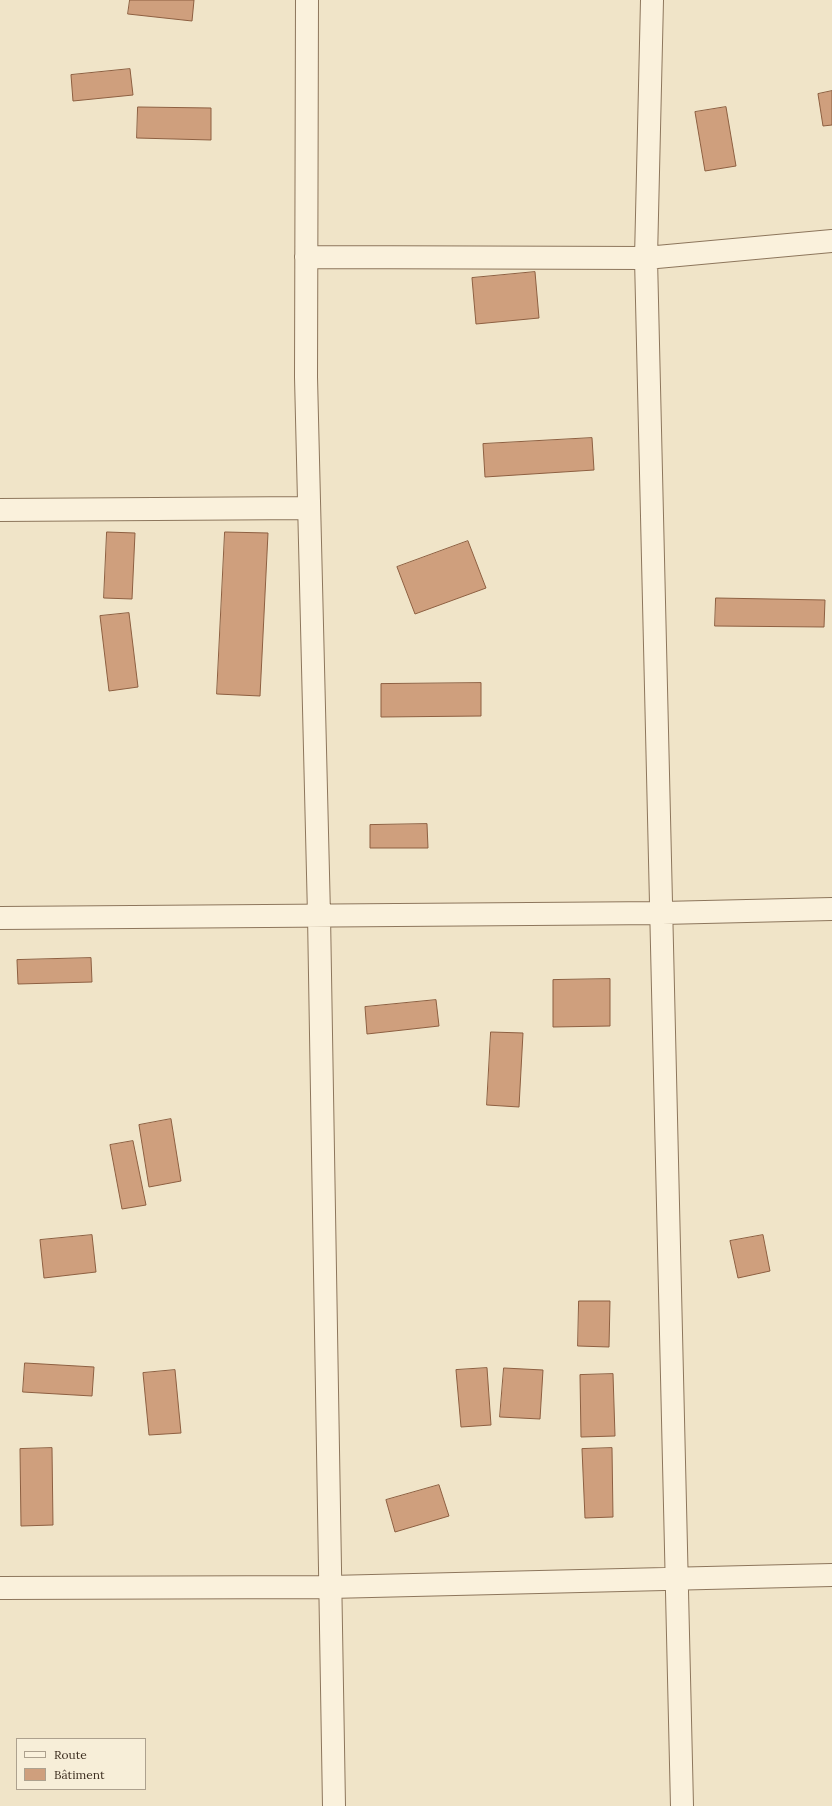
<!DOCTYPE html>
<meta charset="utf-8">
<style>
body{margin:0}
#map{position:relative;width:832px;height:1806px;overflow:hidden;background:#f0e4c8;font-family:Lora,serif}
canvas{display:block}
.legend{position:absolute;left:16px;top:1738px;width:130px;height:52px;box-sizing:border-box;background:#f7eed8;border:1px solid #ada18e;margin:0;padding:5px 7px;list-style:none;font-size:12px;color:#3d2e20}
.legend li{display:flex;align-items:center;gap:8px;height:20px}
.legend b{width:20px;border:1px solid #ada18e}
</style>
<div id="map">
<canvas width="832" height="1806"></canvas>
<ul class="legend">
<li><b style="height:5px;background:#faf1dc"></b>Route</li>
<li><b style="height:11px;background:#cf9f7d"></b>Bâtiment</li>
</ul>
</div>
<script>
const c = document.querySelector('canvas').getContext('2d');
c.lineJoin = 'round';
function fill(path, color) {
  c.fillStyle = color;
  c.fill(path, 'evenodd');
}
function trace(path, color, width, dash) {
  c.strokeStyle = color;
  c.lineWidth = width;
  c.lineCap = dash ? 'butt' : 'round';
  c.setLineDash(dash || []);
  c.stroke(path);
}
const building = new Path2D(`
 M130 0H194L192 21 128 14Z
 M130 69 133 95 73 101 71 75Z
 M832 91V125L823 126 818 94Z
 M138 107 211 108V140L137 138Z
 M726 107 736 166 705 171 695 112Z
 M535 272 539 318 476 324 472 278Z
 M592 438 594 470 485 477 483 444Z
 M107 532 135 533 132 599 104 598Z
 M225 532 268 533 260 696 217 694Z
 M468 541 486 588 415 614 397 567Z
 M716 598 825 600 824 627 715 626Z
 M129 613 138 687 109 691 100 616Z
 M481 683V716L381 717V684Z
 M427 824 428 848H370V825Z
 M91 958 92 982 18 984 17 960Z
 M610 979V1026L553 1027V980Z
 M436 1000 439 1026 367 1034 365 1007Z
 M491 1032 523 1033 519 1107 487 1105Z
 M171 1119 181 1181 149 1187 139 1125Z
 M133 1141 146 1205 122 1209 110 1145Z
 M92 1235 96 1272 44 1278 40 1240Z
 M763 1235 770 1271 738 1278 730 1241Z
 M579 1301H610L609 1347 578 1346Z
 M25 1363 94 1367 92 1396 23 1392Z
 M487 1368 491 1425 461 1427 456 1370Z
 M504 1368 543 1370 540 1419 500 1417Z
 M175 1370 181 1433 149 1435 143 1373Z
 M613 1374 615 1436 581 1437 580 1375Z
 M52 1448 53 1525 21 1526 20 1449Z
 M612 1448 613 1517 585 1518 582 1449Z
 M439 1485 449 1516 395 1532 386 1500Z`);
const minor = new Path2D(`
 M307 0 306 377 319 915 334 1806
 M652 0 646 258 682 1806
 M306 257 646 258 832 241
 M0 510 309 508
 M0 918 662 913 832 909
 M0 1588 330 1587 832 1575`);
fill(building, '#cf9f7d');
trace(building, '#8d5f41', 1);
trace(minor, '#8d765c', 24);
trace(minor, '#faf1dc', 22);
</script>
